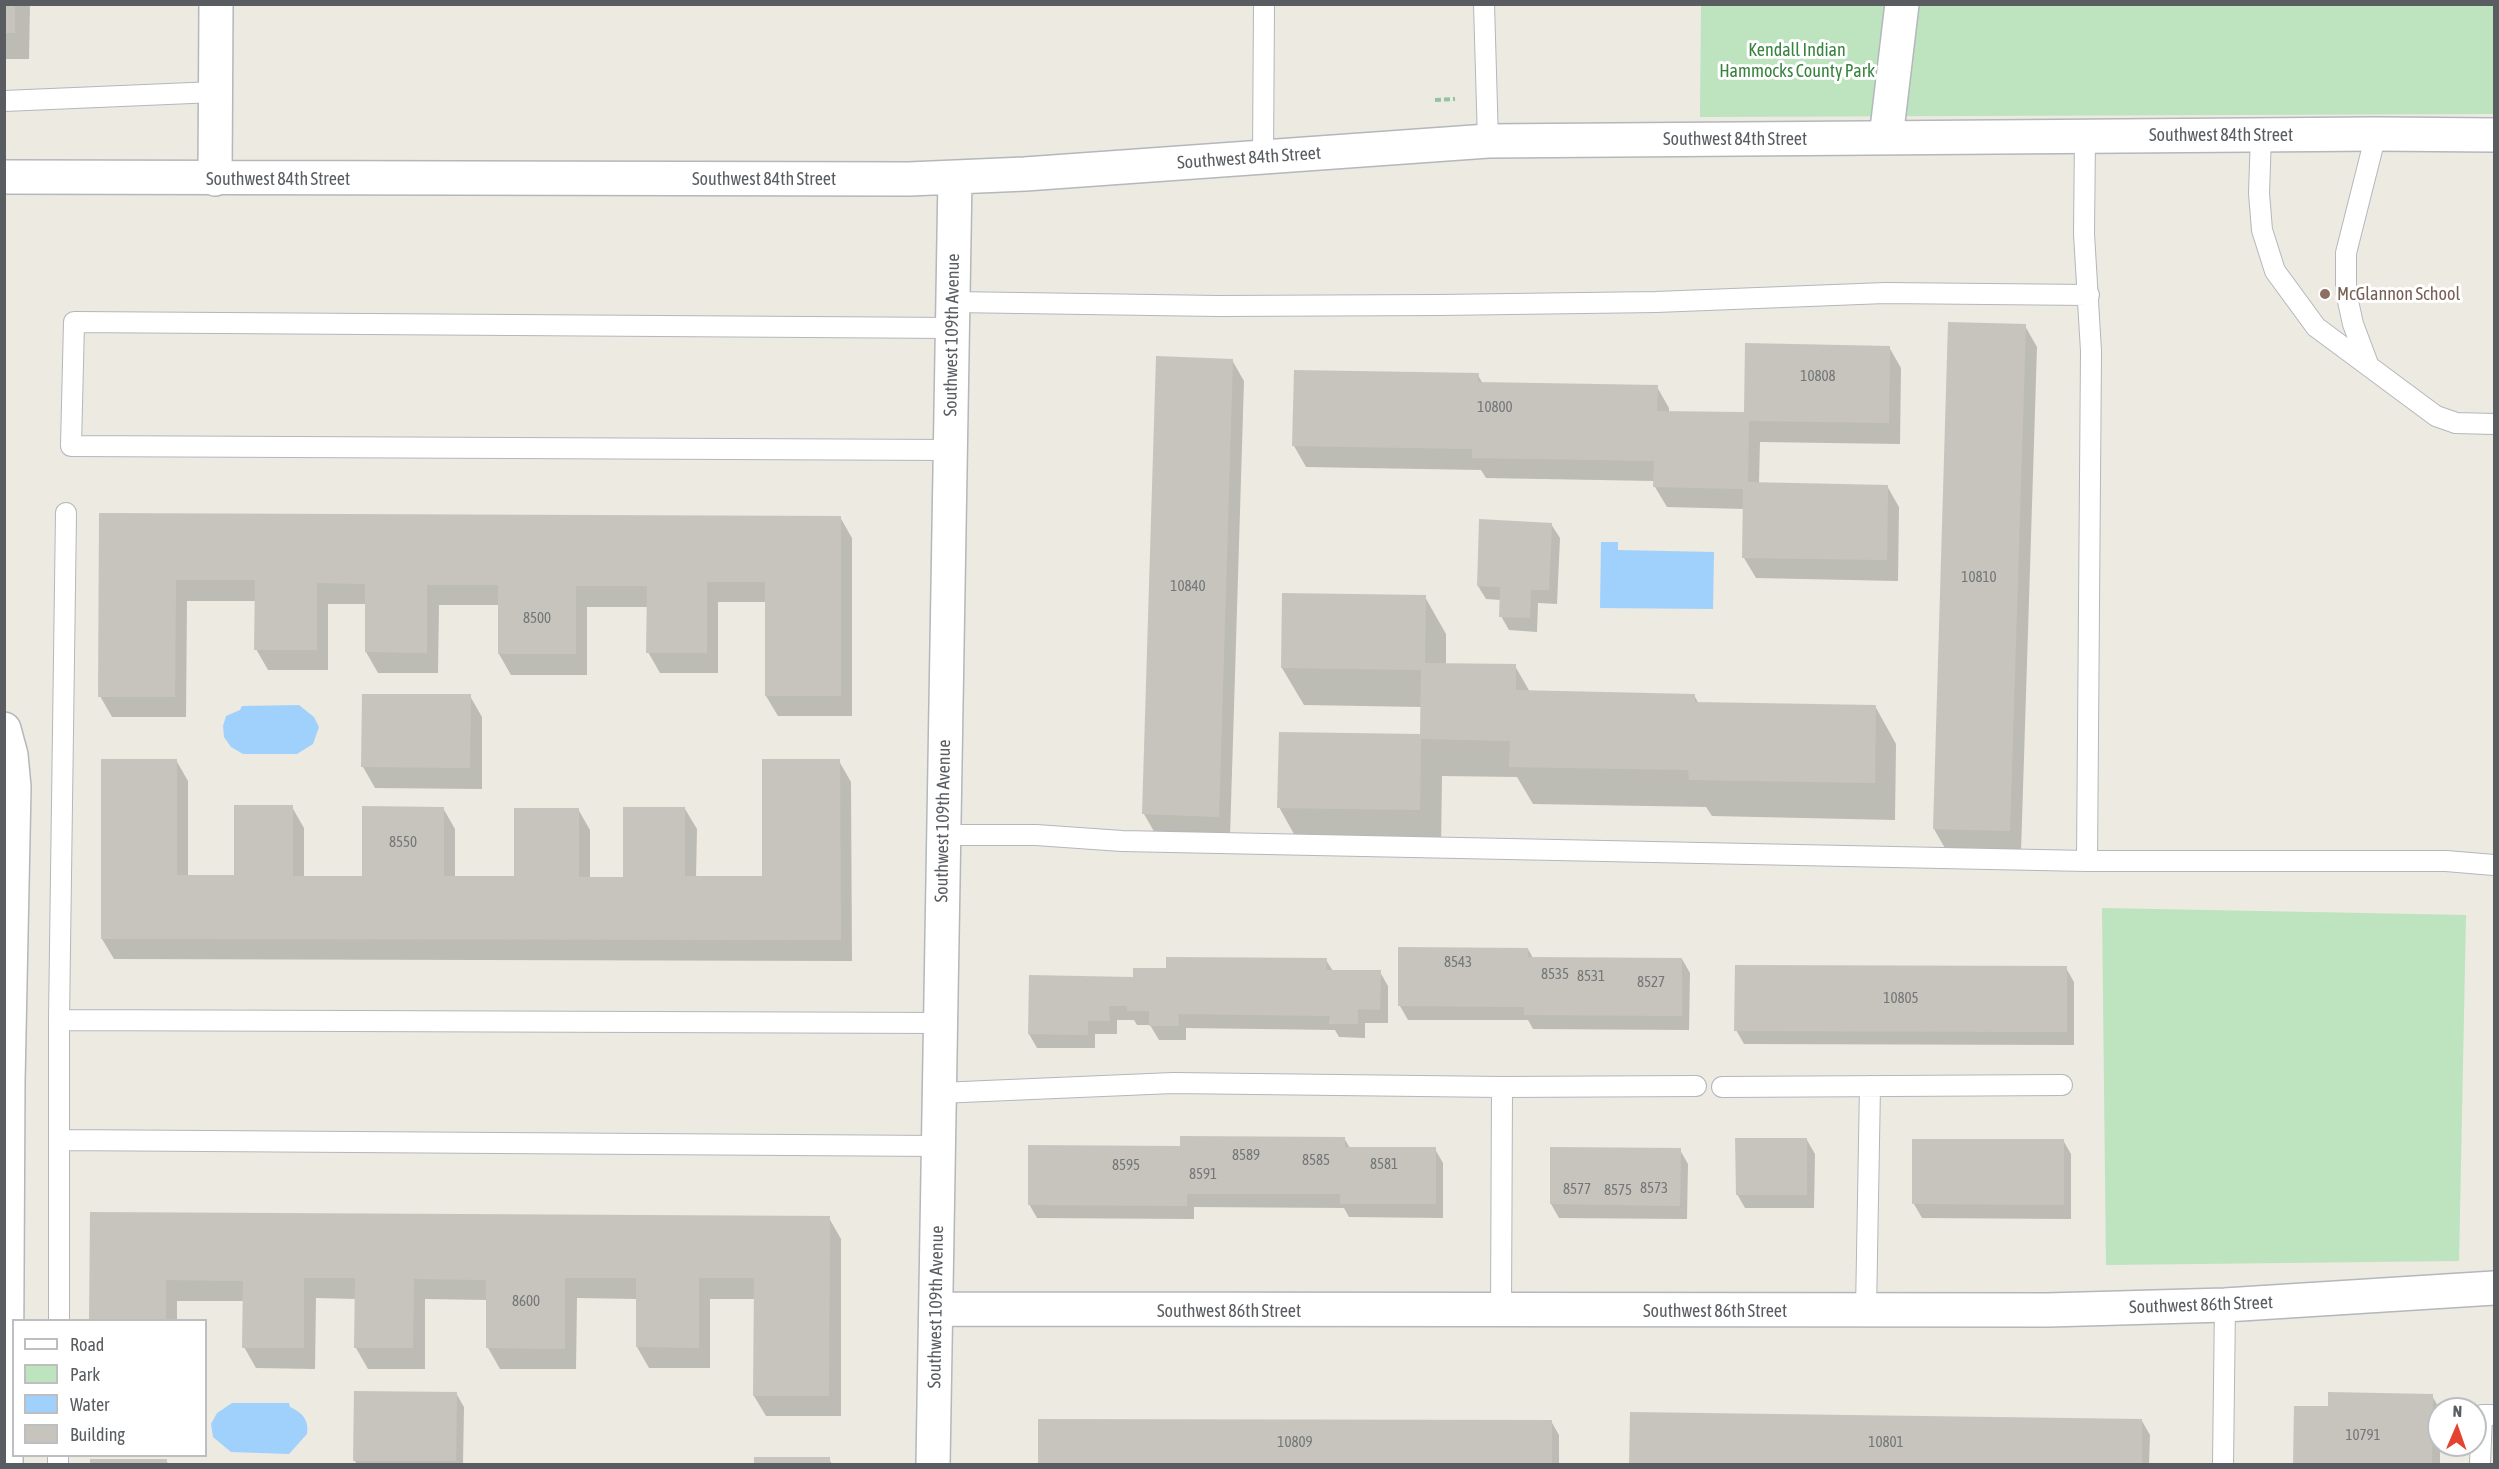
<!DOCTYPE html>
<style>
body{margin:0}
#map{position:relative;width:2499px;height:1469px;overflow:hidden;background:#eceae1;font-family:"Asap Condensed",sans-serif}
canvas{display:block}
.frame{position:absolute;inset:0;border:6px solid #595d61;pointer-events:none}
.legend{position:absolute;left:12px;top:1319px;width:195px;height:138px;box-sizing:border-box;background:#fff;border:2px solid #bdbec0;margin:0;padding:8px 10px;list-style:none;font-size:18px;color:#595d61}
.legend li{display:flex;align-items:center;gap:12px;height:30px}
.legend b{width:30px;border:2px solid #bdbec0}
.north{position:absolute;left:2427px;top:1397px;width:60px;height:60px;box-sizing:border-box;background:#fff;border:2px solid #bdbec0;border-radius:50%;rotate:2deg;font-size:16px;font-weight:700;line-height:24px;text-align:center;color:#595d61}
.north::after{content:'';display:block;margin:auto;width:21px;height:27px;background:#e4432f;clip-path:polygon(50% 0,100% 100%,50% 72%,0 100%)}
</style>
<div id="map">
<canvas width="2499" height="1469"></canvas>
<div class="frame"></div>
<ul class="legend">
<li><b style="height:8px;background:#fff"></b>Road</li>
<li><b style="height:16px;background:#bde3bf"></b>Park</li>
<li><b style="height:16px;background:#a0d1fc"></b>Water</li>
<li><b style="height:16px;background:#c7c4be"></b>Building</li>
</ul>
<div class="north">N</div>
</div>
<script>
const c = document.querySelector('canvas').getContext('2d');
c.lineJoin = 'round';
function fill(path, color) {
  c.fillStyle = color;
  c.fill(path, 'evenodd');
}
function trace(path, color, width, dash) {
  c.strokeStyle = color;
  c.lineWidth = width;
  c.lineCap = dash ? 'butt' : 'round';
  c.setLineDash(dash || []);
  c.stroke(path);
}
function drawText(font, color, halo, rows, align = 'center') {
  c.font = font + ' "Asap Condensed",sans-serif';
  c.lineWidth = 6;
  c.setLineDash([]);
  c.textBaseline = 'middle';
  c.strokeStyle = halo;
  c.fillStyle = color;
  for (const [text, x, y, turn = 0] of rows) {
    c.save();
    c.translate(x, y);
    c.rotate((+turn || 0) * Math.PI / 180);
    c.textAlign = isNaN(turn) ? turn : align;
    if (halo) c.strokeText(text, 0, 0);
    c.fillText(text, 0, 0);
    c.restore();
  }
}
const green = new Path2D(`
 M1701 5H2494V114L1700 117Z
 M2102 908 2466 915 2459 1261 2106 1265Z`);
const water = new Path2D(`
 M1601 542H1618V550L1714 552 1713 609 1600 608Z
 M299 705 314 717 319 727 313 744 297 754H243L231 747 224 737 223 726 226 716 240 710 242 706Z
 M232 1403H289L290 1407C303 1413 309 1420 307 1434L289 1454 231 1452 213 1437 211 1424 217 1413Z`);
const shadow = new Path2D(`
 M4 4H30L29 59H4Z
 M2025 326 2037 347 2021 852 1946 850 1934 829Z
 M1889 347 1901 368 1900 444 1760 442 1759 483 1887 486 1899 507 1898 581 1756 578 1744 558 1745 509 1667 507 1655 487V481L1486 478 1481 470 1306 467 1294 446 1295 372 1478 375 1483 384 1657 387 1669 408V413L1745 414Z
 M1232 360 1244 381 1230 837 1156 835 1144 814Z
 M101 515 840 517 852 538V716H778L766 696V602H718V673H660L648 652V607H587V675H511L499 654V605H439L438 673H378L366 652 367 604H328V670H268L256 649V601H187L186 717H112L100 696Z
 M1551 524 1560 538 1557 604 1538 603 1537 632 1509 630 1501 616V600L1486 599 1478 586Z
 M1425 597 1446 634V665L1515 666 1530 692 1694 695 1699 704 1875 706 1896 744 1895 820 1712 816 1706 807 1533 804 1517 777 1442 776 1441 847 1300 845 1279 807 1421 736 1422 707 1304 705 1282 668Z
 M470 696 482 717V789L375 788 363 767Z
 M176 760 188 781V877H235L292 807 304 828V877L364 878 443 808 455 829V878H515L578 809 590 830V879H625L685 809 697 829 696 878H764L839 761 851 782 852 961 114 959 102 939Z
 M1528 949 1533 958 1682 959 1690 973 1689 1030 1533 1029 1528 1020H1408L1400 1006Z
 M1326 960 1333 971 1380 972 1388 986V1023H1365V1038L1339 1037 1335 1030 1186 1028V1040H1159L1150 1025H1137L1134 1020H1117V1034H1095V1048H1037L1029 1034 1030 977 1134 978 1168 970Z
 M2066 968 2074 982V1045L1744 1044 1736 1030Z
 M1344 1138 1350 1148 1435 1149 1443 1163V1218L1349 1217 1344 1208 1194 1207V1219L1037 1218 1029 1204 1182 1147Z
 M1807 1140 1815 1154 1814 1208H1745L1737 1194Z
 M2063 1140 2071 1154V1219L1922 1218 1914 1204Z
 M1680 1150 1688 1164 1687 1219 1559 1218 1551 1204Z
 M91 1213 829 1218 841 1239V1416H766L754 1396 755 1299H710V1368H649L637 1347V1299L577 1298 576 1369H500L488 1348V1300L425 1299V1369H368L356 1348V1299L316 1298 315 1369 256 1368 244 1347V1301H177V1320H91Z
 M456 1393 464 1407 463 1464H357L354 1460Z
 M2432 1396 2440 1409V1464H2294L2295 1407 2329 1408Z
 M1631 1414 2142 1421 2150 1435 2149 1464H1631Z
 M1039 1421H1551L1559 1435V1464H1039Z
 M755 1459H829L832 1464H755Z
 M92 1461H166L169 1464H92Z`);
const building = new Path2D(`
 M4 4H15V33H4Z
 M1948 322 2026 324 2010 831 1933 829Z
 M1745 343 1890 346 1889 423 1749 421 1748 482 1888 485 1887 560 1742 558 1743 489 1653 487 1654 461 1472 458V449L1292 446 1294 370 1479 373 1478 382 1658 385 1657 411 1744 412Z
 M1156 356 1233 359 1219 817 1142 814Z
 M99 513 841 516V696H765V582H707V653H646L647 586H576V654H498V585H427V653L365 652V584L317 583V650H254L255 580H176L175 697H98Z
 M1479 519 1552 523 1549 590H1531L1530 618 1499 617 1500 587 1477 586Z
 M1282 593 1426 595 1425 663 1516 664V690L1695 694V702L1876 705 1875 783 1689 780 1688 770 1509 767 1510 741 1421 739 1420 810 1277 808 1279 732 1420 734 1421 670 1281 668Z
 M362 694H471L470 768 361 767Z
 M101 759H177V875H234V805H293V876H362V806L444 807V876H514V808H579V877H623V807H685V876H762V759H840L841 940 101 939Z
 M1398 947 1528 948V957L1682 958V1016L1524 1015V1007L1398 1006Z
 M1166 957 1327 958 1326 970H1381L1380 1010 1358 1009V1024H1329L1330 1016 1178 1014 1179 1026H1149V1011H1127V1006H1109L1110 1021H1088V1035L1028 1034 1029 975 1133 977V968H1166Z
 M1735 965 2067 966V1032L1734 1031Z
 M1180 1136 1345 1137V1147H1436V1204H1340V1194H1187V1206L1028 1205V1145L1180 1146Z
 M1735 1138H1807V1195H1736Z
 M1912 1139H2064V1205L1912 1204Z
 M1550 1147 1681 1148 1680 1206 1550 1204Z
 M90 1212 830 1216 829 1396H753L754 1278H699V1348L636 1347V1278H565V1349L486 1348V1280L414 1279 413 1348H354L355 1278H304V1348H242L243 1281 166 1280V1320H89Z
 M354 1391 457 1392 456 1461H353Z
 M2328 1392 2433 1394 2432 1464H2293L2294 1406H2328Z
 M1630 1412 2142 1419V1464H1629Z
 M1038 1419 1552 1420V1464H1038Z
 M754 1457H830V1464H754Z
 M90 1459H167V1464H90Z`);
const path = new Path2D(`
 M1435 100 1455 99`);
const lane = new Path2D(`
 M1484 4 1488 141
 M4 101 215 92
 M2261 135 2259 193 2262 230 2275 271 2316 327 2436 416 2456 423 2494 424
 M2085 136 2084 234 2091 351 2087 861
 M1263 157 1264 4
 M953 302 1218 306 1439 305 1656 302 1885 293 2089 295
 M2368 364 2353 324 2346 292V253L2376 134
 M950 450 71 446 74 322 953 328
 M943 835H1036L1122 841 2087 861H2446L2494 865
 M59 1020 941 1023
 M1722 1087 2062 1085
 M939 1093 1173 1083 1502 1087
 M60 1140 938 1146
 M1501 1311 1502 1087 1696 1086
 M1866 1311 1870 1086
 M59 1320V1020L66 513
 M58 1464V1456
 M2223 1464 2225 1305
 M2480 1464 2482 1415H2494`);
const street = new Path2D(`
 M1886 138 1902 4
 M4 177 909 179 1025 174 1488 141 2376 134 2494 135
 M215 179 216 4
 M4 729 11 755 14 787 8 1081 6 1464
 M936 1309 2048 1310 2225 1305 2494 1288
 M933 1464 955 178`);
const markers = [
 [2325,294,6,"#8d6e63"]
];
const numberNames = [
 ["10808",1818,376],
 ["10800",1495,407],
 ["10810",1979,577],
 ["10840",1188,586],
 ["8500",537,618],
 ["8550",403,842],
 ["8543",1458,962],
 ["8535",1555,974],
 ["8531",1591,976],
 ["8527",1651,982],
 ["10805",1901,998],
 ["8589",1246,1155],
 ["8585",1316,1160],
 ["8581",1384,1164],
 ["8595",1126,1165],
 ["8591",1203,1174],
 ["8573",1654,1188],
 ["8577",1577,1189],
 ["8575",1618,1190],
 ["8600",526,1301],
 ["10791",2363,1435],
 ["10809",1295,1442],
 ["10801",1886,1442]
];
const parkNames = [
 ["Kendall Indian",1797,50],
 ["Hammocks County Park",1797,71]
];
const streetNames = [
 ["Southwest 84th Street",2221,135],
 ["Southwest 84th Street",1735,139],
 ["Southwest 84th Street",1249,158,-4],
 ["Southwest 84th Street",278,179],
 ["Southwest 84th Street",764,179],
 ["Southwest 109th Avenue",952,335,-89],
 ["Southwest 109th Avenue",943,821,-89],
 ["Southwest 86th Street",2201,1305,-2],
 ["Southwest 109th Avenue",936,1307,-89],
 ["Southwest 86th Street",1229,1311],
 ["Southwest 86th Street",1715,1311]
];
const educationNames = [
 ["McGlannon School",2337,294]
];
fill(green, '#bde3bf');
fill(water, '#a0d1fc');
fill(shadow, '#0003');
fill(building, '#c7c4be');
trace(lane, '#b4b7bb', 22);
trace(street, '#b4b7bb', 36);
trace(path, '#95c2a3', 4, [6, 3]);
trace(lane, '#fff', 20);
trace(street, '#fff', 33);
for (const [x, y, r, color] of markers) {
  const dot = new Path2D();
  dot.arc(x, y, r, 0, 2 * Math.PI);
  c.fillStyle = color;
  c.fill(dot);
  trace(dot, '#fff', 2);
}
drawText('15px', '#747778', null, numberNames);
drawText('18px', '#37833d', '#fff', parkNames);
drawText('18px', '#595d61', '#fff', streetNames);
drawText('18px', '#785e54', '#fff', educationNames, 'left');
</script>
